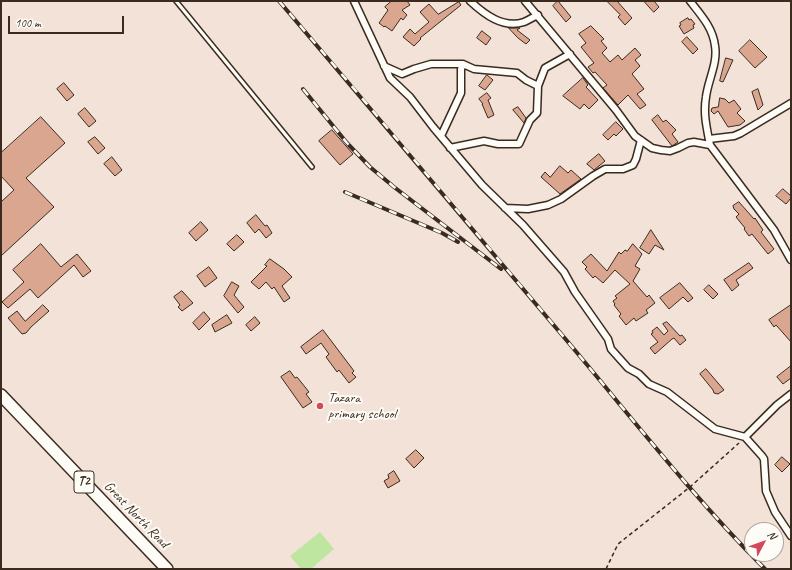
<!DOCTYPE html>
<style>
body{margin:0}
#map{position:relative;width:792px;height:570px;overflow:hidden;background:#f2e2d8;font-family:Caveat,sans-serif}
canvas{display:block}
.frame{position:absolute;inset:0;border:2px solid #3b2a1e;pointer-events:none}
.north{position:absolute;left:744px;top:522px;width:40px;height:40px;box-sizing:border-box;background:#fdfcf7;border:1px solid #afa8a0;border-radius:50%;rotate:49deg;font-size:11px;font-weight:700;line-height:16px;text-align:center;color:#3b2a1e}
.north::after{content:'';display:block;margin:auto;width:14px;height:18px;background:#d1495b;clip-path:polygon(50% 0,100% 100%,50% 72%,0 100%)}
.scale{position:absolute;left:8px;top:16px;width:116px;height:18px;box-sizing:border-box;border:2px solid #3b2a1e;border-top:0;padding-left:5px;font-size:12px;line-height:14px;white-space:nowrap;color:#3b2a1e;-webkit-text-stroke:3px #fdfcf7;paint-order:stroke}
</style>
<div id="map">
<canvas width="792" height="570"></canvas>
<div class="frame"></div>
<div class="north">N</div>
<div class="scale">100 m</div>
</div>
<script>
const c = document.querySelector('canvas').getContext('2d');
c.lineJoin = 'round';
function fill(path, color) {
  c.fillStyle = color;
  c.fill(path, 'evenodd');
}
function trace(path, color, width, dash) {
  c.strokeStyle = color;
  c.lineWidth = width;
  c.lineCap = dash ? 'butt' : 'round';
  c.setLineDash(dash || []);
  c.stroke(path);
}
function drawText(font, color, halo, rows, align = 'center') {
  c.font = font + ' Caveat,sans-serif';
  c.lineWidth = 4;
  c.setLineDash([]);
  c.textBaseline = 'middle';
  c.strokeStyle = halo;
  c.fillStyle = color;
  for (const [text, x, y, turn = 0] of rows) {
    c.save();
    c.translate(x, y);
    c.rotate((+turn || 0) * Math.PI / 180);
    c.textAlign = isNaN(turn) ? turn : align;
    if (halo) c.strokeText(text, 0, 0);
    c.fillText(text, 0, 0);
    c.restore();
  }
}
const green = new Path2D(`
 M320 532 334 549 311 569H301L290 556Z`);
const building = new Path2D(`
 M392 1H407L410 5 402 10 407 15 403 20 401 18 392 31 385 26 384 27 379 23 388 10 385 7Z
 M558 1 571 17 566 22 553 6Z
 M607 1H617L632 18 625 25 618 17 620 15Z
 M644 1H654L659 7 654 12Z
 M459 2 461 5 420 38 421 39 414 46 403 37 410 29 415 34 429 22 420 12 429 4 438 14Z
 M688 18 689 20 691 19 695 24 693 25 694 28 684 34 679 26 681 25 680 23Z
 M591 26 604 39 601 41 607 48 602 53 610 62 618 55 622 60 635 48 641 55 635 60 640 66 632 74 644 89 637 94 646 105 640 109 628 95 618 105 603 88 607 85 595 72 593 73 588 67 594 63 581 47 586 43 579 34Z
 M509 28H520L517 30 530 40 526 44 518 38Z
 M482 31 491 38 486 45 477 38Z
 M687 37 698 49 693 54 682 42Z
 M750 40 767 57 755 68 739 51Z
 M726 58 733 60 723 82 720 81Z
 M487 75 493 80 485 90 479 86Z
 M583 78 588 85 586 87 598 100 589 109 584 104 580 109 563 96Z
 M64 83 74 95 67 101 57 89Z
 M758 89 763 105 758 110 752 92Z
 M487 93 491 98 488 100 494 115 488 118 482 104H483L479 99Z
 M720 98 725 99 729 103 734 100 741 109 737 113 745 121 740 125 728 127 718 111 714 114 711 111 712 108 718 107Z
 M518 107 526 118 524 123 513 110Z
 M85 108 96 121 89 127 78 114Z
 M658 115 663 122 666 120 676 130 672 134 678 142 672 146 652 120Z
 M41 117 65 143 26 178 54 207 1 256V202L14 190 1 176V153Z
 M616 122 623 129 616 136 614 134 608 140 603 135Z
 M332 130 353 154 340 165 319 141Z
 M95 137 105 148 98 154 88 142Z
 M599 154 605 161 594 170 587 164Z
 M112 157 122 170 115 176 104 164Z
 M560 166 568 173 571 170 581 179 560 194 541 177 545 172 550 177Z
 M783 189 791 196V198L786 204 776 196Z
 M739 202 754 219 755 218 763 230 761 232 774 249 768 254 752 234 749 236 744 229 745 228 736 217 739 214 734 209 733 206Z
 M256 215 265 226 267 225 272 233 266 238 259 229 255 233 247 223Z
 M201 222 208 230 196 241 189 233Z
 M651 230 664 250 655 245 649 254 640 248Z
 M237 235 244 242 234 251 227 244Z
 M41 244 61 267 77 254 91 271 83 277 74 265 38 298 30 289 8 308 2 302 24 282 13 270Z
 M633 244 642 254 635 266 640 269 633 281 647 297 649 295 655 303 646 310 648 313 636 321 634 318 626 325 619 316 621 314 614 305 615 304 613 301 617 298 615 296 630 284 615 270 603 283 595 276 593 278 585 269 587 267 582 262 591 254 607 271 619 252 621 254 625 250 627 251Z
 M270 259 284 269 292 277 282 286 290 298 284 302 274 287 272 289 266 282 259 289 251 282 267 266 265 265Z
 M749 263 753 268 736 280 739 285 732 291 724 280Z
 M209 267 217 278 205 287 197 276Z
 M232 282 239 286 234 295 244 307 238 313 224 296Z
 M680 283 693 298 688 302 683 297 669 309 660 298Z
 M709 285 718 294 713 299 704 290Z
 M182 291 193 303 182 311 178 307 180 305 174 297Z
 M43 305 49 311 31 327 26 333 22 334 8 318 17 311 25 321Z
 M791 305V342L776 325 774 327 769 320Z
 M204 312 210 319 199 330 193 323Z
 M227 315 232 323 215 332 212 325Z
 M255 317 260 323 251 331 246 325Z
 M667 322 680 336 682 335 686 340 680 345 674 338 672 339 655 354 650 348 658 342 651 334 653 333 652 331 657 327 664 335 668 331 663 324Z
 M323 330 354 371 352 373 356 377 349 383 339 370 337 372 326 357 329 354 321 343 306 354 301 347Z
 M791 366V378L783 384 777 377Z
 M706 369 724 390 718 394 714 393 713 390 700 374Z
 M290 371 295 378 297 377 309 392 306 394 312 402 303 408 281 377Z
 M416 450 424 458 414 468 406 459Z
 M782 457 790 464 782 472 775 465Z
 M394 471 400 481 388 488 384 481 389 478 388 475Z`);
const path = new Path2D(`
 M606 569 618 544 690 487 739 443`);
const lane = new Path2D(`
 M176 1 312 167`);
const street = new Path2D(`
 M354 1 390 78 410 97 433 127 482 185 523 225 564 272 575 292 608 339 611 349 628 368 639 374 649 384 667 392 715 429 745 437 762 456 764 459 766 491 775 512 791 536
 M470 1C484 14 503 29 524 22 529 20 533 17 538 15
 M525 1 616 110 635 136 652 148 661 150 670 151 678 148 688 143 694 142 710 145 774 230 791 260
 M690 1C701 15 713 28 715 46 718 63 708 80 706 97 703 114 707 129 710 145
 M384 66 402 74 414 69 431 64H463
 M441 136 461 93V69L463 64 474 69 517 73 526 80 538 86
 M709 139 734 136 741 133 791 103
 M450 148 484 141 498 144H519L530 120 537 113 538 86 545 68 570 54
 M505 208 528 209 548 205 561 199 593 176 605 169H623L633 165 636 159 641 140
 M745 437 777 405 791 394`);
const highway = new Path2D(`
 M1 395 167 569`);
const rail = new Path2D(`
 M279 1C376 114 472 228 568 342 632 418 694 498 765 569
 M303 89 347 143 370 167 394 187 501 269
 M345 192 442 233 458 242`);
const markers = [
 [320,406,4,"#d1495b"]
];
const shields = [
 [84,482,20]
];
const shieldNames = [
 ["T2",84,482]
];
const poiNames = [
 ["Tazara",328,398],
 ["primary school",328,414]
];
const streetNames = [
 ["Great North Road",136,515,46]
];
fill(green, '#bee6a1');
fill(building, '#daa68f');
trace(building, '#3b2a1e', 1);
trace(lane, '#3b2a1e', 6);
trace(street, '#3b2a1e', 9);
trace(highway, '#3b2a1e', 14);
trace(path, '#3b2a1e', 1.5, [4, 3]);
trace(lane, '#fdfcf7', 3);
trace(street, '#fdfcf7', 6);
trace(highway, '#fdfcf7', 11);
trace(rail, '#3b2a1e', 4);
trace(rail, '#fdfcf7', 2.5, [8]);
for (const [x, y, r, color] of markers) {
  const dot = new Path2D();
  dot.arc(x, y, r, 0, 2 * Math.PI);
  c.fillStyle = color;
  c.fill(dot);
  trace(dot, '#fdfcf7', 1.5);
}
for (const [x, y, w] of shields) {
  const box = new Path2D();
  box.roundRect(x - w / 2, y - 11, w, 22, 3);
  c.fillStyle = '#fdfcf7';
  c.fill(box);
  trace(box, '#3b2a1e', 1);
}
drawText('bold 13px', '#3b2a1e', null, shieldNames);
drawText('14px', '#3b2a1e', '#fdfcf7', poiNames, 'left');
drawText('14px', '#3b2a1e', '#fdfcf7', streetNames);
</script>
